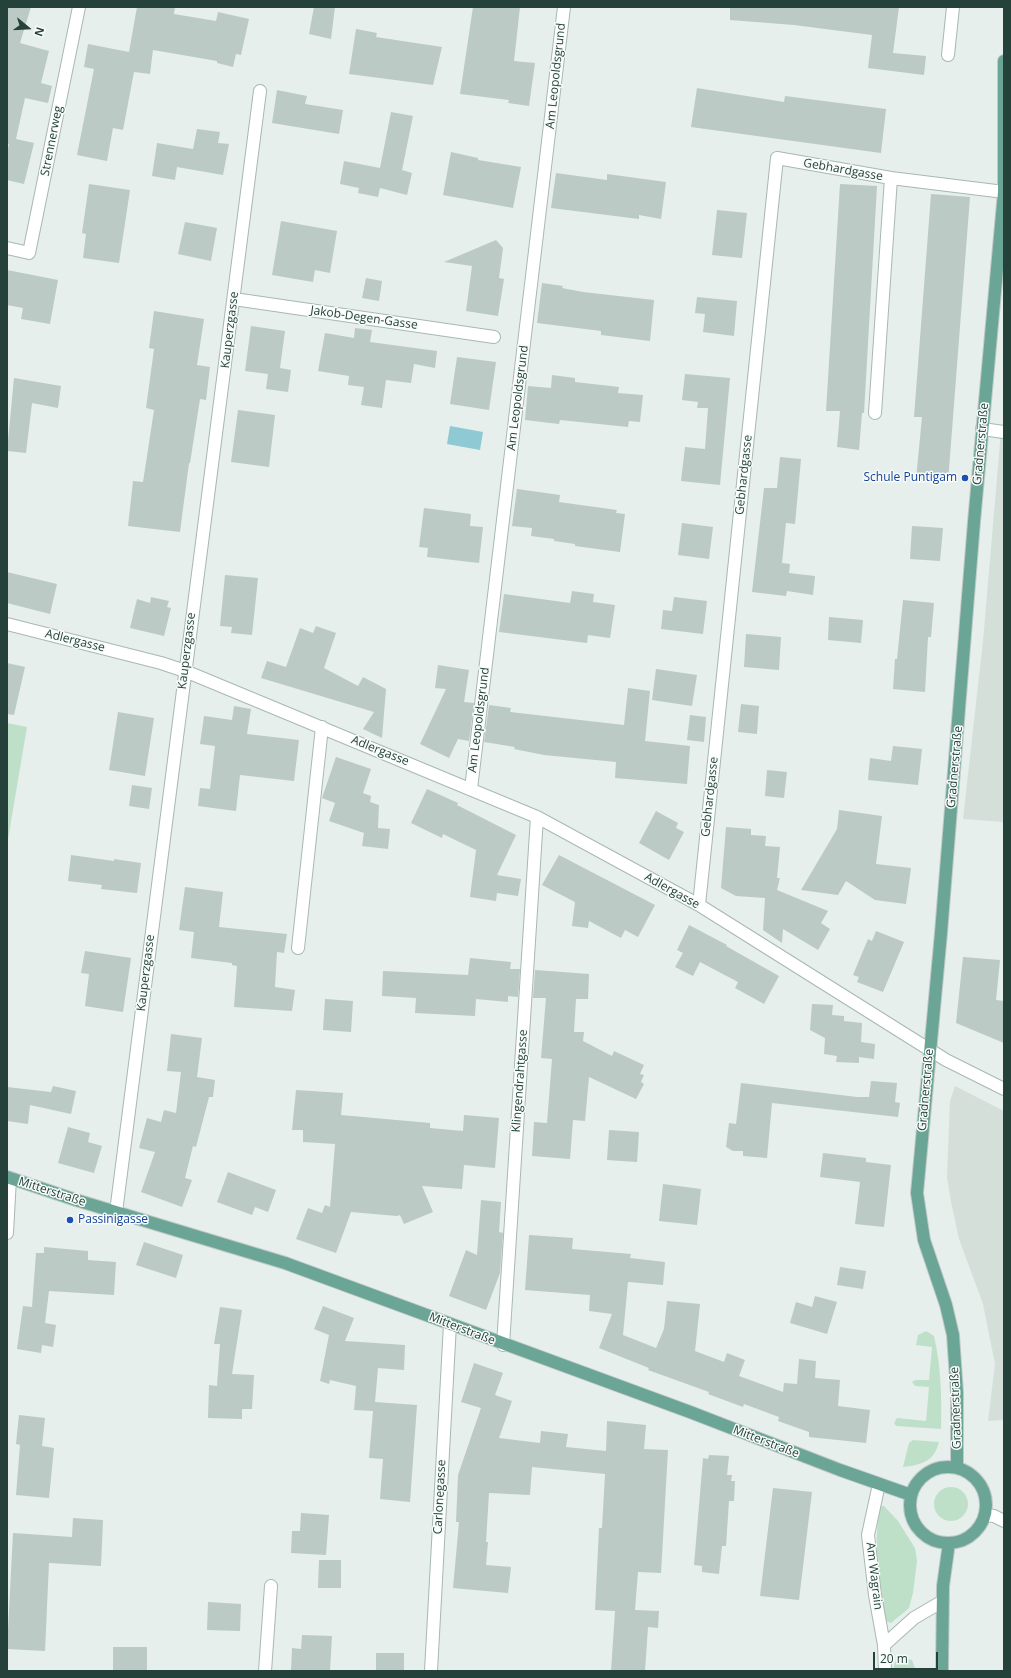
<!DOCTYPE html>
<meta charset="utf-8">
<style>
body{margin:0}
#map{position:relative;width:1011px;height:1678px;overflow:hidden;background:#e6efeb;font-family:"Open Sans",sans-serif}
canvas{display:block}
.frame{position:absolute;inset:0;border:8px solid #24423a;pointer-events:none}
.north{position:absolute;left:8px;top:8px;width:40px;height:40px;-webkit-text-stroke:3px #f7fbf9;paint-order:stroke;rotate:108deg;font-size:11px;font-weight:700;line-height:16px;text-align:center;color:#24423a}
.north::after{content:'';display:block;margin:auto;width:14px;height:18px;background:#24423a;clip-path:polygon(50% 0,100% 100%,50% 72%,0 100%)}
.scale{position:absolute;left:873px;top:1652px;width:65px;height:18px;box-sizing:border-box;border:2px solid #24423a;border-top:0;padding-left:5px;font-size:12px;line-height:14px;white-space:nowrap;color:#24423a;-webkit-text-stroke:3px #f7fbf9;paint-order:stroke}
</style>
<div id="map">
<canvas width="1011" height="1678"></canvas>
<div class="frame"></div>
<div class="north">N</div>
<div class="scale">20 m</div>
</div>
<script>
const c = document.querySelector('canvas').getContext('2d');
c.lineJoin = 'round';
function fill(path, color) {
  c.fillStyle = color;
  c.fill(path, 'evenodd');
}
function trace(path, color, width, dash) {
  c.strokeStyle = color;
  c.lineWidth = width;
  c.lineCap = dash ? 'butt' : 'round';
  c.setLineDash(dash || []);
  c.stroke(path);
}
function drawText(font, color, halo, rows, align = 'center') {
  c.font = font + ' "Open Sans",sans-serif';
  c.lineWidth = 3;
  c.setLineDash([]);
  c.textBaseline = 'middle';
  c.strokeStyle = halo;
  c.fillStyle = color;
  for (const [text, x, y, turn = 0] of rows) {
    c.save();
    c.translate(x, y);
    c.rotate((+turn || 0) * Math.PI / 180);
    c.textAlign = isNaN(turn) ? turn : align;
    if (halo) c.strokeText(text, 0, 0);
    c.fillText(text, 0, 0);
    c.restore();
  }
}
const built = new Path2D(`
 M1001 431 1004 432V822L963 819 983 641Z
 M955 1086 1004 1111V1420L988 1421 995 1364 983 1304 959 1239 951 1202 947 1177 950 1101Z`);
const green = new Path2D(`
 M7 723 27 727 7 845Z
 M926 1331 934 1336C941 1367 942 1397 941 1429L896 1426 894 1423 897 1418 926 1421 929 1387 915 1386 912 1382 915 1380H929L932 1347 916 1345 918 1335Z
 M913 1440 939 1442C934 1462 921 1465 903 1467L909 1443Z
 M934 1504a17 17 0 1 1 34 0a17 17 0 1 1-34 0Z
 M881 1506H884L898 1521 915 1548 917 1561 913 1593 909 1608 891 1623 886 1621C881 1584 871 1544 881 1506Z
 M903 1658 912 1660 916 1671H918H893L895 1662Z`);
const water = new Path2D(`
 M450 426 483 432 480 450 447 444Z`);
const building = new Path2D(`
 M7 7H31L20 43 49 51 41 83 52 86 48 103 25 98 16 139 34 143 24 184 7 180V153L9 144H7Z
 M137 7H175L174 14 216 21 218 12 249 19 241 55 236 54 233 67 217 63V61L153 50 150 74 134 72 123 130 113 128 107 161 77 155 94 69 84 67 88 44 129 52Z
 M314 7H335L331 39 309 34Z
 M473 7H520L514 61 535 63 529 106 508 103 509 100 460 94Z
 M730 7H899L893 53 926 56 924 75 868 68 872 35 794 25 730 20Z
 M356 29 377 33 376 37 442 47 433 85 349 74Z
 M697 88 784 102 785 96 886 109 881 153 691 127Z
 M277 90 307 96 305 104 343 110 339 134 272 123Z
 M391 112 413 116 402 170 412 173 407 195 380 188 378 197 358 193 359 188 340 184 344 161 380 168Z
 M197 129 220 132 218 143 229 144 223 175 177 167 175 180 152 176 157 143 193 149Z
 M451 152 478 158V160L521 167 513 208 443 195Z
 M556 173 607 180V174L666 182 661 219 639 215V219L551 208Z
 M89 184 130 190 119 263 83 258 86 234 82 233Z
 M840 184 877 186 864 413H862L859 450 837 447 840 411H826Z
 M931 194 970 197 948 482 916 479 922 417H914Z
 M717 210 747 213 742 258 712 255Z
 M281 221 337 231 330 273 315 270 313 282 272 275Z
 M185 222 217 228 211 261 178 254Z
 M496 240 503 248 499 278 504 279 498 316 466 311 472 266 444 262Z
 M7 270 58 280 50 324 21 319 23 308 7 305Z
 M366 278 382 281 379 301 362 298Z
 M542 283 563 286 562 288 583 292 654 300 650 341 601 335V331L537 323Z
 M697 297 737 301 734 336 703 332 705 314 695 313Z
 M154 311 204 319 197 365 210 367 206 400 200 399 190 463H189L180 532 128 526 133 481 143 482 154 410 146 408 154 349 149 348Z
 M251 326 285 331 280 368 291 370 288 392 266 389 268 374 245 371Z
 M355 328 372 330 370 342 437 351 435 368 414 364 411 383 386 380 382 408 361 405 364 387 348 385 349 376 318 371 325 333 354 338Z
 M457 357 496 362 489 410 450 404Z
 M685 374 730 378 720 485 681 481 685 447 705 449 708 408H697L698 402 682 400Z
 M552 375 575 378V382L619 387 618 393 643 395 640 422 629 421 628 427 560 420 559 424 525 420 528 386 551 388Z
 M14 378 61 386 58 408 32 403 26 453 7 451Z
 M238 410 275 415 269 467 231 462Z
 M780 457 801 459 795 524 786 523 782 563 790 564 789 573 815 576 813 595 787 591 786 596 752 592 764 488H777Z
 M517 489 560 495 559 502 617 510 616 513 625 514 620 552 575 546V544L554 541V539L531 536 532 528 512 526Z
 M424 508 471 514 470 526 483 527 479 563 427 557 428 548 419 547Z
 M682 523 713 527 709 559 678 555Z
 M912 526 943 528 940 561 910 559Z
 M7 572 57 584 50 614 7 603Z
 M225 575 258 578 252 635 231 633 232 627 220 626Z
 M572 591 594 594 593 602 615 605 610 638 588 635 587 643 499 632 504 594 570 603Z
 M151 597 169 601 167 607 171 608 164 636 130 628 137 599 150 603Z
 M674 597 707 601 703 634 661 629 663 610 672 611Z
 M903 600 934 603 931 637H928L925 692 893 689 895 659H897Z
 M829 617 863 620 861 643 828 640Z
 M316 626 336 633 324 668 358 686 363 677 386 689 382 738 363 729 374 712 261 678 267 661 286 667 300 628 313 633Z
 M746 634 781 637 779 670 744 667Z
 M7 663 25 667 14 715 7 714Z
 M438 665 469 670 464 702 474 703 469 741 458 739 449 758 420 744 446 689 435 688Z
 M656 669 697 675 692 706 652 700Z
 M628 688 650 691 645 741 690 746 687 784 615 778 616 762 544 755 514 749 515 747 484 742 489 705 511 708 510 712 624 725Z
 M741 704 759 706 757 734 738 732Z
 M234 706 251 709 247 734 299 740 294 781 240 775 236 811 198 806 200 788 210 789 215 746 200 744 204 716 232 720Z
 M118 712 154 718 145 776 109 770Z
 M690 715 706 717 704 742 687 740Z
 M893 746 922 749 918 785 868 780 870 758 891 761Z
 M336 757 371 769 363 793 371 796 370 802 379 805 378 828 390 829 388 849 362 846 364 833 329 821 335 803 322 798Z
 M767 770 787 772 784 798 765 796Z
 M132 785 152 788 149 809 129 806Z
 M427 789 458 803 457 805 516 835 497 875 521 879 518 896 497 893 496 901 470 897 476 850 443 834 442 838 411 823Z
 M839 810 882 816 876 864 911 868 906 904 875 900 846 881 838 895 801 890 837 829Z
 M656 811 678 823 676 828 684 832 669 860 639 843Z
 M726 827 751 829V835L766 836 765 846 780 847 777 878H780L777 890 828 911 821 923 830 929 818 950 783 929 782 943 763 930 765 898 736 896 721 888Z
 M71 855 114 861V859L141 863 137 893 101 889 102 885 68 881Z
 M559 855 655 905 638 937 625 930 621 938 589 921 588 928 572 926 575 902 542 885Z
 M185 887 223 892 219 927 287 934 284 953 277 952 275 987 295 990 292 1011 234 1007 237 966 232 965V963L191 958 194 932 179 930Z
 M689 925 727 945 726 946 779 976 764 1004 735 988 738 982 700 962 693 976 675 967 683 953 677 950Z
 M876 931 904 942 883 992 857 982 859 977 853 975 868 939 872 941Z
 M85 951 131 958 123 1012 85 1006 89 974 81 973Z
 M963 957 1000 960 996 1000 1004 1001V1043L956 1023Z
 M470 958 511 962 510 969H520L518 997 508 996V1002L476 999 475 1016 415 1013 416 998 382 996 383 971 468 975Z
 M535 970 589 974 588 999H576L574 1032H584L583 1041 612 1056 614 1051 644 1065 640 1074 644 1075 641 1082 644 1084 636 1099 589 1077 585 1121 573 1120 570 1159 532 1156 534 1122 547 1123 552 1059 541 1058 546 998H533Z
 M325 999 353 1001 351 1032 323 1030Z
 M812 1004 833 1005 832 1015 844 1016V1021L862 1023 861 1042 875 1044 874 1059 859 1057V1063L836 1062 837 1056 824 1054 825 1038 810 1030Z
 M171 1034 202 1038 197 1077 215 1080 213 1097H209L196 1147 193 1146 185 1178 192 1180 182 1207 141 1192 155 1152 139 1148 147 1118 161 1122 164 1110 176 1113 181 1072 167 1071Z
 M871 1081 897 1083 895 1102 900 1103 898 1117 772 1103 767 1158 743 1156V1151H733L726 1147 729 1123 736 1124 741 1083 857 1097H869Z
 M53 1086 76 1091 71 1114 30 1105 28 1124 7 1121V1087L51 1092Z
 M296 1090 343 1093 341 1115 430 1123V1128L463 1131 464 1115 499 1118 495 1168 464 1165 462 1189 422 1186 433 1212 404 1224 400 1215 397 1216 351 1212 336 1253 296 1239 308 1208 322 1213 325 1205 330 1207 335 1144 303 1142V1130H292Z
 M68 1127 90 1133 88 1142 102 1146 94 1173 58 1163Z
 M609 1130 639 1132 637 1162 607 1160Z
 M823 1153 866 1158V1162L891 1165 884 1227 855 1224 860 1182 820 1177Z
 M228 1172 276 1190 268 1212 255 1207 252 1215 217 1202Z
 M663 1184 701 1189 697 1225 659 1221Z
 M481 1200 501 1202 499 1232 503 1233 500 1273 486 1310 449 1296 466 1250 477 1255Z
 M529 1235 573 1238 572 1249 631 1254 630 1258 665 1262 663 1285 628 1282 623 1335 656 1348 664 1329 667 1301 700 1304 695 1351 724 1362 727 1353 745 1360 739 1376 783 1392 784 1383 797 1384 799 1359 816 1361 815 1378 840 1380 838 1406 870 1410 866 1443 809 1437V1432L778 1421 779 1417 744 1404 743 1407 708 1394 709 1392 648 1370 649 1368 599 1348 612 1314 589 1311 590 1295 525 1290Z
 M144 1242 183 1255 176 1278 136 1265Z
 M44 1247 88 1251V1260L116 1262 114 1295 49 1291 45 1323 56 1325 53 1347 42 1345 41 1353 17 1349 23 1306 32 1307 36 1253H44Z
 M840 1267 866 1271 863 1289 837 1285Z
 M815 1296 837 1302 827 1334 790 1323 796 1302 812 1307Z
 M323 1306 354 1318 345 1341 405 1345 404 1370 378 1368 375 1402 417 1405 410 1502 380 1499 383 1459 369 1458 373 1411 354 1410 356 1386 330 1380 329 1384 320 1381 329 1335 314 1329Z
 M220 1307 242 1310 232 1374 254 1375 252 1409H242V1419L208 1418 209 1385 217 1386 220 1344H214Z
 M474 1363 503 1373 495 1395 512 1401 499 1438 540 1443 541 1431 568 1434 566 1447 606 1451 607 1421 646 1425 644 1449 668 1450 661 1573 638 1572 635 1610 659 1611 658 1628 648 1627 645 1671H611L615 1611 595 1610 599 1528H602L605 1474 532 1467 530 1495 489 1493 486 1542H488L486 1565 511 1567 508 1593 453 1588 459 1522H456L458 1475 481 1408 461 1402Z
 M19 1415 45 1418 42 1446 54 1448 49 1498 16 1495 20 1445 16 1444Z
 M709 1455 729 1456 727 1475H732L731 1481H735L734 1501H729L726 1546H722L719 1574 702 1572V1566L694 1565 703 1458 708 1459Z
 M773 1488 812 1492 799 1600 760 1596Z
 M301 1513 329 1515 326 1555 291 1553 292 1531H300Z
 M73 1518 103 1520 101 1566 49 1563 45 1651 7 1649 13 1533 72 1537Z
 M319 1560H341V1588H318Z
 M208 1602 241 1604 240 1631 207 1630Z
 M302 1635 332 1636 330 1671H291L292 1648 301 1649Z
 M113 1647H147V1671H113Z
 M376 1653H404V1671H376Z`);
const minor = new Path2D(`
 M948 55 953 7
 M7 248 29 253 79 7
 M234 299 494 337
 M875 413 891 178
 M982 429 1004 432
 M7 624 161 663 185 671 537 817 699 905 946 1060 1004 1089
 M471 789 564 7
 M699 905 777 158 891 178 1004 192
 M298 948 322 727
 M116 1212 260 91
 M7 1233 10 1178
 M503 1345 537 817
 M879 1484 868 1535 875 1595 884 1645 885 1671
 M985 1515 994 1516 1004 1521
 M884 1645 914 1618 943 1601
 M265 1671 271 1586
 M431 1671 450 1324`);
const major = new Path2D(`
 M7 1177 76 1200 285 1263 690 1412 840 1470 911 1495
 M910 1505a38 38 0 1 1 76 0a38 38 0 1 1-76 0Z
 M957 1468V1393L953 1335 946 1305 924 1240 917 1193 941 933 974 522 1004 192V61
 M942 1671 943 1586 949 1543`);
const markers = [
 [965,478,4,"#1a4fb4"],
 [70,1220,4,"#1a4fb4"]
];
const streetNames = [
 ["Am Leopoldsgrund",556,76,-84],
 ["Strennerweg",52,141,-79],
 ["Gebhardgasse",843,170,10],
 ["Jakob-Degen-Gasse",364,318,8],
 ["Kauperzgasse",230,330,-83],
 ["Am Leopoldsgrund",518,398,-83],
 ["Gradnerstraße",981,444,-85],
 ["Gebhardgasse",744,475,-84],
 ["Adlergasse",75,641,14],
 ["Kauperzgasse",187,651,-83],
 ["Am Leopoldsgrund",479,720,-83],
 ["Adlergasse",380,751,22],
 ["Gradnerstraße",955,767,-85],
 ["Gebhardgasse",710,797,-84],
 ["Adlergasse",672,891,29],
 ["Kauperzgasse",146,973,-83],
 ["Klingendrahtgasse",520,1081,-86],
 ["Gradnerstraße",926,1090,-85],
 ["Mitterstraße",52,1192,18],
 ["Mitterstraße",462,1329,21],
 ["Gradnerstraße",956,1408,-92],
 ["Mitterstraße",766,1442,21],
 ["Carlonegasse",440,1497,-87],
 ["Am Wagrain",874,1576,83]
];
const transitNames = [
 ["Schule Puntigam",957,478],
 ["Passinigasse",78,1220,"left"]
];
fill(built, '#d4dfda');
fill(green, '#bfe0c8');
fill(water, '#8ec9d4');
fill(building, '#bbcac4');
trace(minor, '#a8b8b2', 14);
trace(major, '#c2cac8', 14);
trace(minor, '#fff', 12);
trace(major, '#6aa596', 12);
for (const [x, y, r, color] of markers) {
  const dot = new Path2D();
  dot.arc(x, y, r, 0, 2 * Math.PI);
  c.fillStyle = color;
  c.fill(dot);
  trace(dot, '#f7fbf9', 1.5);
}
drawText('12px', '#24423a', '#f7fbf9', streetNames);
drawText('12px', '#164399', '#f7fbf9', transitNames, 'right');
</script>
